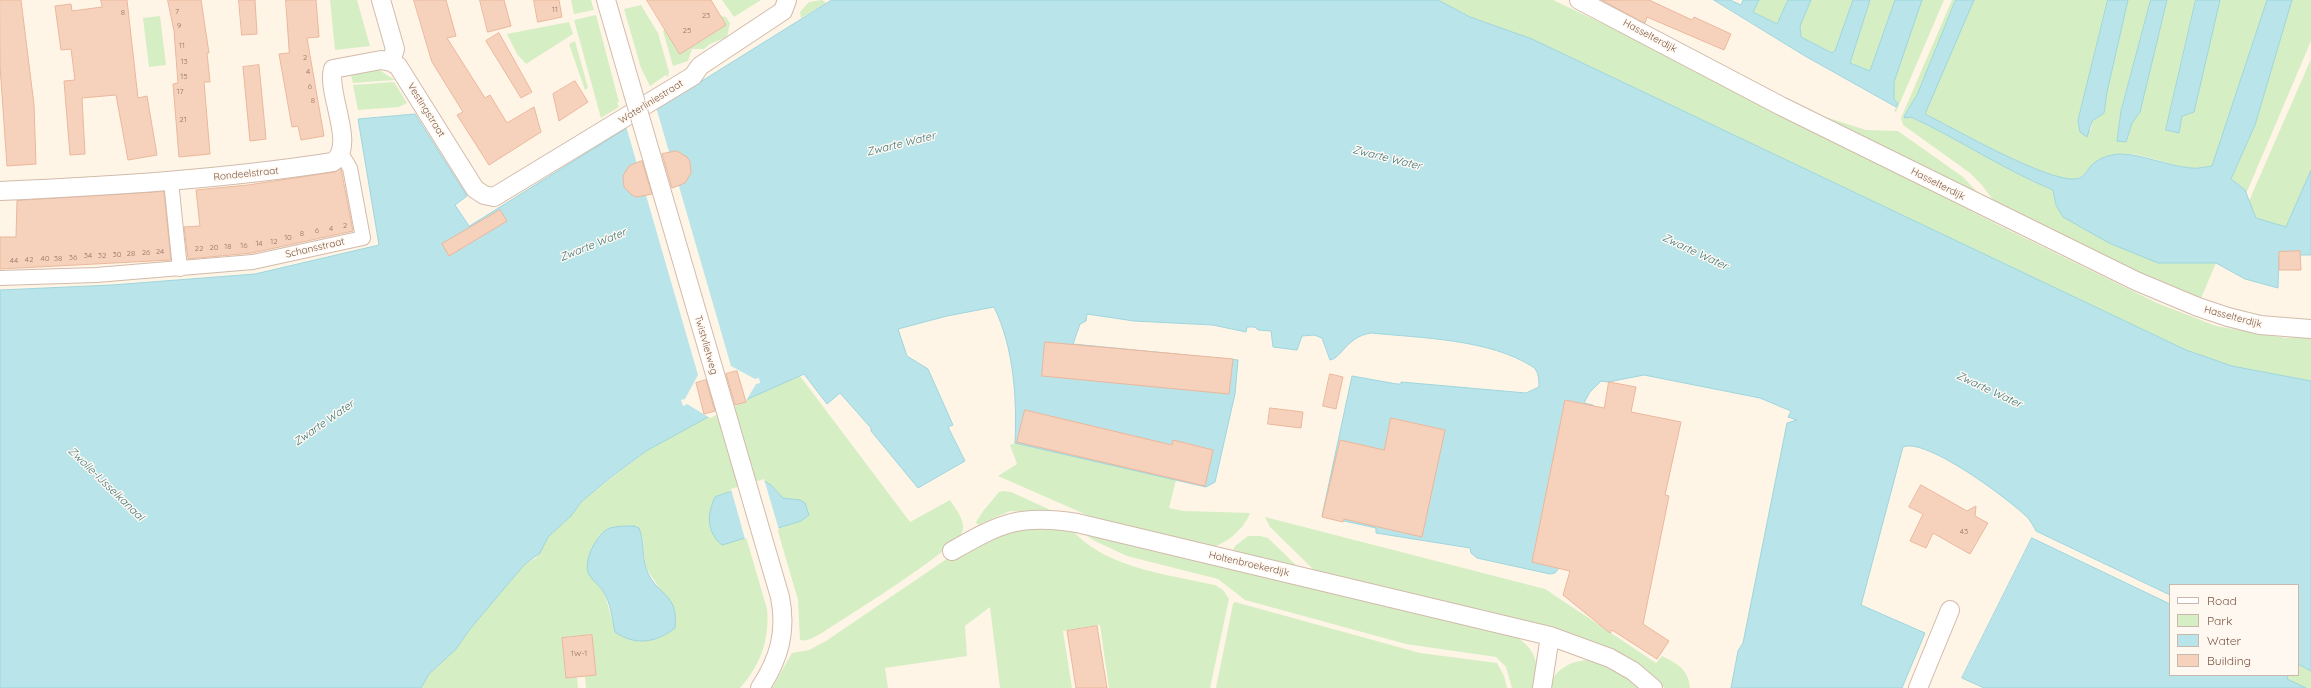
<!DOCTYPE html>
<style>
body{margin:0}
#map{position:relative;width:2311px;height:688px;overflow:hidden;background:#fef5e7;font-family:Quicksand,sans-serif}
canvas{display:block}
.legend{position:absolute;left:2169px;top:584px;width:130px;height:92px;box-sizing:border-box;background:#fff8f0;border:1px solid #cab8ad;margin:0;padding:5px 7px;list-style:none;font-size:12px;color:#7b5948}
.legend li{display:flex;align-items:center;gap:8px;height:20px}
.legend b{width:20px;border:1px solid #cab8ad}
</style>
<div id="map">
<canvas width="2311" height="688"></canvas>
<ul class="legend">
<li><b style="height:5px;background:#fff"></b>Road</li>
<li><b style="height:11px;background:#d6eec4"></b>Park</li>
<li><b style="height:11px;background:#b9e5ea"></b>Water</li>
<li><b style="height:11px;background:#f6d2bc"></b>Building</li>
</ul>
</div>
<script>
const c = document.querySelector('canvas').getContext('2d');
c.lineJoin = 'round';
function fill(path, color) {
  c.fillStyle = color;
  c.fill(path, 'evenodd');
}
function trace(path, color, width, dash) {
  c.strokeStyle = color;
  c.lineWidth = width;
  c.lineCap = dash ? 'butt' : 'round';
  c.setLineDash(dash || []);
  c.stroke(path);
}
function drawText(font, color, halo, rows, align = 'center') {
  c.font = font + ' Quicksand,sans-serif';
  c.lineWidth = 3;
  c.setLineDash([]);
  c.textBaseline = 'middle';
  c.strokeStyle = halo;
  c.fillStyle = color;
  for (const [text, x, y, turn = 0] of rows) {
    c.save();
    c.translate(x, y);
    c.rotate((+turn || 0) * Math.PI / 180);
    c.textAlign = isNaN(turn) ? turn : align;
    if (halo) c.strokeText(text, 0, 0);
    c.fillText(text, 0, 0);
    c.restore();
  }
}
const green = new Path2D(`
 M330 0H357L370 46 335 50Z
 M571 0H591L594 10 574 14Z
 M722 0H761L734 17Z
 M822 0 826 3 801 18 800 12 809 2Z
 M1438 0H1553L1690 65 1998 225 2157 303 2216 326 2286 338 2311 337V381L2232 366 2186 350 1532 39 1470 17Z
 M1759 0H1788L1777 24 1753 12Z
 M1811 0H1853L1835 51 1832 53 1801 37 1800 26Z
 M1870 0H1895L1870 71 1850 63Z
 M1922 0H1944L1896 112 1894 111 1898 104 1894 99V82Z
 M1952 0H1956L1917 95 1903 116 1911 117 1948 134 2034 182 2053 190 2056 205 2158 263H2216L2199 303 1997 205 1981 184 1970 173 1903 125 1901 118Z
 M1974 0H2108L2078 121 2091 130 2092 121 2104 113 2107 92 2128 0H2151L2121 111 2117 140 2126 142 2132 123 2140 112 2167 0H2196L2166 130 2179 133 2182 116 2194 112 2220 0H2267L2212 166C2205 167 2198 169 2191 168 2167 166 2144 152 2120 154 2111 155 2098 158 2092 165 2088 170 2084 177 2077 179 2052 185 1952 128 1925 114Z
 M2292 0H2311V41L2246 194 2231 179 2255 125Z
 M641 5 658 33 669 72 668 77 666 75 650 86 641 68 624 9Z
 M596 15 619 102H617L619 107 601 118 574 20Z
 M160 16 166 65 149 67 143 18Z
 M721 16 726 17 730 23 727 37 710 44 704 49H692L688 61 673 66 663 31 665 29 680 54 726 25Z
 M569 22 573 34 526 64 517 54 507 34Z
 M575 41 588 88 585 90 569 44Z
 M2311 59V170L2286 227 2282 228 2256 218 2249 201Z
 M373 66 395 80 353 83 349 68Z
 M394 82 407 103 399 107 358 110 353 85Z
 M1807 111 1866 130 1898 131 1963 177 1980 195Z
 M800 376 910 522 950 500C955 508 965 520 963 530 959 548 844 618 822 633 814 637 808 642 800 640L798 600 777 528 801 521 809 515 800 500 783 498 771 485 756 482 729 491 746 537 767 609C770 639 760 666 740 688H586L585 676 591 635 562 638 566 678 577 677 578 688H421L429 674 456 649 470 629 524 565 536 558 548 537 571 516 581 502 646 451 710 416ZM599 535 642 536 646 568 660 589 667 634 648 641 613 623 604 592 589 573 588 568Z
 M1015 443 1176 480 1169 508 1184 511 1250 513C1244 529 1227 544 1209 548L1103 522 998 476 1017 464 1010 445Z
 M1003 491 1011 492 1055 512 1010 511 978 525 976 522 984 510 999 492Z
 M1265 517 1545 589 1656 663 1662 656C1677 663 1689 670 1690 688H1665L1645 674 1317 573 1270 527Z
 M1024 527H1070C1100 567 1169 575 1215 585L1223 590 1229 599 1210 688H1109L1100 625 1063 631 1072 688H1000L990 607 965 626 967 656 885 668 888 688H772L792 653 809 650 826 641 951 556 982 541Z
 M1076 529 1504 628C1532 647 1540 653 1536 688H1512L1506 667 1496 657 1406 644 1245 600 1218 579 1127 556 1095 541Z
 M1248 536H1260L1268 538 1299 568 1233 551 1235 546Z
 M1235 602 1420 653 1497 663 1504 676 1507 688H1216L1233 604Z
 M1588 660 1607 662 1642 688H1548C1555 670 1569 661 1588 660Z
 M2298 664 2311 671V688H2306L2286 679 2288 675H2298Z`);
const water = new Path2D(`
 M832 0H1438L1470 17 1532 39 2186 350 2232 366 2311 381V671L2298 664V585H2170V595L2036 531C2034 527 2031 522 2028 518 2010 500 1926 437 1903 447L1861 605 1925 633 1902 688H1731L1738 651 1743 643 1787 423 1797 420 1788 417 1791 411 1760 398 1644 375 1608 382 1601 381 1590 392 1584 403 1593 405 1559 568 1555 573 1550 574 1477 558 1471 553 1470 548 1376 533V528L1322 516 1352 376 1397 384H1401V382L1526 393 1539 387C1539 381 1539 371 1533 367 1490 339 1421 338 1371 333 1346 337 1342 358 1330 360L1322 338 1314 335 1302 336 1297 350 1273 347 1271 331 1258 330 1255 327H1247L1246 332 1213 325 1134 321 1087 314 1086 321 1080 324 1073 344 1238 360 1235 394 1215 482 1206 487 1015 443C1017 398 1014 348 994 307L947 316 898 329 907 356 928 369 953 425 948 427 965 461 918 488 871 431V428L840 393 827 404 804 374 710 416 646 451 610 478 581 502 571 516 548 537 540 553 524 565 470 629 456 649 429 674 421 688H0V290L112 285 255 274 379 245 358 119 415 114 467 196 455 205 469 226Z
 M1714 0H1730L1741 5 1743 0H1759L1753 12 1777 24 1788 0H1811L1800 26 1801 37 1832 53 1835 51 1853 0H1870L1850 63 1870 71 1895 0H1922L1894 82V99L1898 104 1896 107 1805 56Z
 M1956 0H1974L1925 114C1955 129 2047 182 2076 179 2085 178 2087 169 2093 164 2100 157 2113 154 2122 154 2145 155 2167 166 2191 168 2197 169 2205 167 2212 166L2267 0H2292L2255 125 2231 179 2245 190 2256 218 2286 227 2311 170V255H2279L2278 288 2245 279 2216 263H2158L2109 243 2063 217 2056 205 2053 190C2004 170 1959 139 1911 117L1905 118 1904 116 1917 95Z
 M2108 0H2128L2107 92 2104 113 2092 121 2087 137 2080 132 2078 121Z
 M2151 0H2167L2140 112 2132 123 2126 142 2117 141 2121 111Z
 M2196 0H2220L2194 112 2182 116 2179 133 2166 130Z
 M764 481 771 485 783 498 800 500 805 503 809 515 801 521 722 545C706 532 707 514 715 497Z
 M634 526 639 528C644 541 642 555 646 568 655 596 679 591 675 628 656 643 635 646 615 632 612 619 611 603 603 591 599 585 591 580 588 572 584 559 597 533 610 528 617 526 627 526 634 526Z
 M2032 538 2170 604V675H2288L2287 679 2306 688H1984L1962 678Z`);
const pier = new Path2D(`
 M656 107 731 366 755 379 759 378 760 383 756 384 746 401 710 418 687 404 683 406 681 400 685 399 698 375 626 126Z
 M764 479 779 530 745 539 731 489Z`);
const building = new Path2D(`
 M0 0H21L34 105 36 164 7 166 0 66Z
 M101 0H127L138 98 147 96 157 155 128 160 116 95 82 98 85 154 70 155 64 81 75 80 71 49 61 50 55 6 71 4 72 11 102 7Z
 M168 0H201L209 53H207L210 82H204L210 154 179 157 173 84 178 83 174 31Z
 M239 0H255L257 34 242 35Z
 M286 0H316L319 37 307 38 324 136 301 140 298 126 292 127 279 54 289 53Z
 M414 0H446L456 36 447 38 485 98 490 95 507 123 534 107 541 132 489 165 457 115 463 112 432 62Z
 M480 0H504L511 26 488 32Z
 M534 0H559L562 17 538 22Z
 M647 0H711L726 25 680 54Z
 M1602 0H1649L1692 20 1694 17 1731 34 1724 50 1647 17 1645 23Z
 M499 33 532 92 521 98 486 41Z
 M259 65 266 139 250 141 243 67Z
 M575 81 588 102 559 121 553 94Z
 M677 151 687 157 690 162 691 173 685 183 672 188 662 154Z
 M642 161 652 194 637 197 632 195 624 187 623 176 629 166Z
 M341 169 353 231 252 253 188 259 184 227 200 226 196 190 248 185 334 172Z
 M164 192 171 260 0 269V237H16L17 201Z
 M500 210 507 221 449 256 442 244Z
 M2300 251 2301 270H2279V252Z
 M1045 342 1233 359 1229 394 1042 376Z
 M737 371 746 402 735 405 726 374Z
 M1330 374 1343 377 1336 409 1323 406Z
 M706 380 715 411 704 414 696 383Z
 M1609 382 1636 387 1631 412 1681 422 1665 495 1669 496 1643 624 1669 641 1657 659 1612 630 1610 633 1563 595 1570 571 1532 562 1565 400 1604 408Z
 M1270 408 1303 412 1301 428 1268 424Z
 M1025 410 1172 445 1173 440 1213 450 1205 486 1017 442Z
 M1391 418 1445 430 1422 537 1344 519 1343 522 1322 517 1340 440 1384 450Z
 M1921 485 1967 511 1976 506 1975 516 1988 523 1970 554 1933 533 1926 548 1910 541 1923 514 1909 507Z
 M1097 626 1107 688H1076L1067 631Z
 M592 635 596 675 566 678 562 638Z`);
const pedestrian = new Path2D(`
 M171 181 180 269
 M0 278 96 275 253 262 363 238 350 168 341 153`);
const minor = new Path2D(`
 M381 0 395 49 391 62 398 66 475 189 484 195 494 197 693 76 700 66 783 11 787 0
 M606 0 633 93
 M1579 0 1781 106 2136 281 2198 307 2228 317 2260 325 2311 329
 M661 189 780 597C787 632 779 659 760 688
 M0 191C112 186 223 179 333 162 357 146 326 93 333 69L381 60 391 62
 M952 551C1001 523 1019 514 1077 523L1550 636 1610 658 1633 671 1653 688
 M1542 688 1550 636
 M1918 688 1950 610`);
const minorBridge = new Path2D(`
 M633 93 661 189`);
const numberNames = [
 ["11",555,10],
 ["7",177,12],
 ["8",123,13],
 ["23",706,16],
 ["9",179,26],
 ["25",687,31],
 ["11",182,46],
 ["2",305,58],
 ["13",184,62],
 ["4",308,72],
 ["15",184,77],
 ["6",310,87],
 ["17",180,92],
 ["8",313,101],
 ["21",183,120],
 ["2",345,226],
 ["4",331,229],
 ["6",317,231],
 ["8",302,234],
 ["10",288,238],
 ["12",274,242],
 ["14",259,244],
 ["16",244,246],
 ["18",228,247],
 ["20",214,248],
 ["22",199,249],
 ["24",160,252],
 ["26",146,253],
 ["28",131,254],
 ["30",117,255],
 ["34",88,256],
 ["32",102,256],
 ["36",73,258],
 ["40",45,259],
 ["38",58,259],
 ["42",29,260],
 ["44",14,261],
 ["43",1964,532],
 ["1W-1",579,654]
];
const streetNames = [
 ["Hasselterdijk",1650,36,28],
 ["Waterliniestraat",651,102,-32],
 ["Vestingstraat",426,110,58],
 ["Rondeelstraat",246,174,-6],
 ["Hasselterdijk",1938,184,27],
 ["Schansstraat",315,248,-13],
 ["Hasselterdijk",2233,317,15],
 ["Twistvlietweg",706,345,74],
 ["Holtenbroekerdijk",1249,564,13]
];
const waterNames = [
 ["Zwarte Water",901,144,-14],
 ["Zwarte Water",1387,158,14],
 ["Zwarte Water",593,245,-22],
 ["Zwarte Water",1695,252,25],
 ["Zwarte Water",1989,390,25],
 ["Zwarte Water",324,423,-35],
 ["Zwolle-IJsselkanaal",106,484,44]
];
fill(green, '#d6eec4');
fill(water, '#b9e5ea');
trace(water, '#9ed5dd', 1);
fill(pier, '#fef5e7');
fill(building, '#f6d2bc');
trace(building, '#ebb79b', 1);
trace(pedestrian, '#d2bbab', 16);
trace(minor, '#d2bbab', 20);
trace(pedestrian, '#fff', 14);
trace(minor, '#fff', 18);
trace(minorBridge, '#d2bbab', 20, []);
trace(minorBridge, '#fff', 18);
drawText('8px', '#9a7765', null, numberNames);
drawText('10px', '#7b5948', '#fff8f0', streetNames);
drawText('italic 11px', '#3a7882', '#fff8f0', waterNames);
</script>
